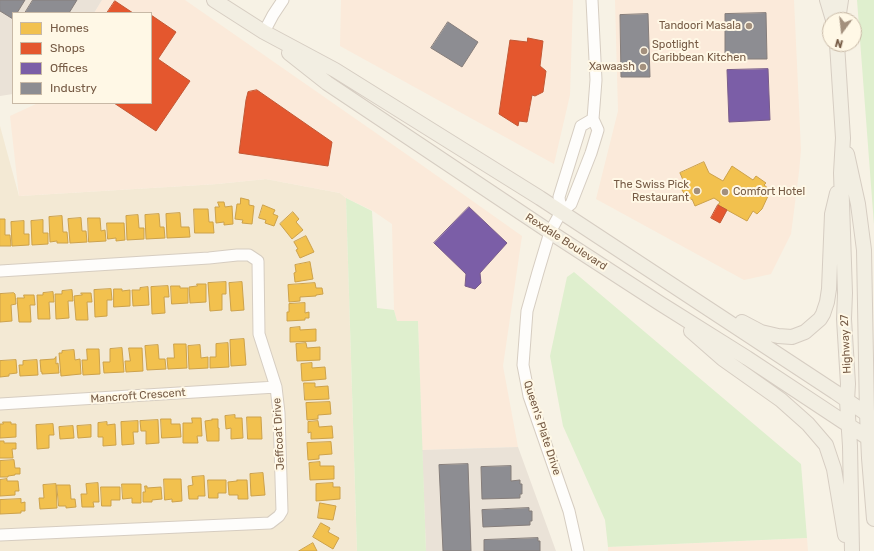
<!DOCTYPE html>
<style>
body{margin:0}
#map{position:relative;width:874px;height:551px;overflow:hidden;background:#f7f2e5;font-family:Rubik,sans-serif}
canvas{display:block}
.legend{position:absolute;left:12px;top:12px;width:140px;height:92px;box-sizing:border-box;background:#fff8e6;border:1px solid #c8b9a6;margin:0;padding:5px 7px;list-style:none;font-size:12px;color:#765b45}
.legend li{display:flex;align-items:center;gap:8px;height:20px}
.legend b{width:20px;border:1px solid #c8b9a6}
.north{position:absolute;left:822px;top:12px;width:40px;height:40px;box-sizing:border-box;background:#fff8e6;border:1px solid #c8b9a6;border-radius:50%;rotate:195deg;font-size:11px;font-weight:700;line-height:16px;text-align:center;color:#765b45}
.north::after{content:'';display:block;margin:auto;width:14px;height:18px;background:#a3907d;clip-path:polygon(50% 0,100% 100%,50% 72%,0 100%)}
</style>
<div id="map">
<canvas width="874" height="551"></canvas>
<ul class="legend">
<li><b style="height:11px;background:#f2c14e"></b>Homes</li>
<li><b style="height:11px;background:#e4572e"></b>Shops</li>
<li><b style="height:11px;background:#7b5ea7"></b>Offices</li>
<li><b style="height:11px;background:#8d8d92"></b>Industry</li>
</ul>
<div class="north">N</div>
</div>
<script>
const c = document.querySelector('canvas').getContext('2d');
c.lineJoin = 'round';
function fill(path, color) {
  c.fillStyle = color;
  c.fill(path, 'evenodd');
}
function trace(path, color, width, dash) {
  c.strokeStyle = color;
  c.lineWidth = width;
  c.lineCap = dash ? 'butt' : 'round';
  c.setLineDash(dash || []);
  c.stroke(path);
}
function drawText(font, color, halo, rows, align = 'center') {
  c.font = font + ' Rubik,sans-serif';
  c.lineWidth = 4;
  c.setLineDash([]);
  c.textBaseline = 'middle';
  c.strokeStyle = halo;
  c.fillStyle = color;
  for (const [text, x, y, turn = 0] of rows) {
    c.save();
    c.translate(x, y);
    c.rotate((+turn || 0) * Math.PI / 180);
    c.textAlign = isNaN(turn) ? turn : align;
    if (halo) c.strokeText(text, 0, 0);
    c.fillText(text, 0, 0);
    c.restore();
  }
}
const residential = new Path2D(`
 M0 126 19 196 217 184 266 179 340 193 346 198 357 551H0Z`);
const commercial = new Path2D(`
 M102 0H185L409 156 522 236 503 366 518 447 422 450 418 321H397L394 310 392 224 373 211 346 198 340 193 266 179 217 184 19 196 10 116 38 103H151V13H94Z
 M341 0H573L570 95 554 164 340 46Z
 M615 0H794L801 150 799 172 791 234 771 274 744 280 596 199 618 111Z
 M807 538 808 551H608V547Z`);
const industrial = new Path2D(`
 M0 0H102L94 13H13V94L0 96Z
 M518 447 556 551H426L422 450Z`);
const green = new Path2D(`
 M857 0H874V225Z
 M346 198 372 211 377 308 394 310 397 321H418L426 551H357Z
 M574 272 801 464 807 538 608 547 605 520 563 426 550 356 567 277Z`);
const homes = new Path2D(`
 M704 162 709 173 723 181 732 166 753 180 756 176 766 183 764 185 769 189 765 194 768 196 762 209 757 214 753 211 747 221 718 205 720 202 714 198 695 206 692 199 689 201 682 190 681 181 683 180 680 173Z
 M241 198 249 200V205L254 206 252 224 242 223 243 220 235 219 237 204H240Z
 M218 202H224L225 207 232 206 233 224 224 225V222L216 223 215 207H219Z
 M263 205 275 210 273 214 278 216 274 226 265 223 266 220 259 218Z
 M194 209H208L209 222H213L214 233H195Z
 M293 212 299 219 296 222 303 230 292 239 280 224Z
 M180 213 181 227H189L190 237 167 238 166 214Z
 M159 214 160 227H164L165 238 146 239 145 215Z
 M138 215 139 228H144V239L127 240 126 216Z
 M62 216 63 232H67L68 243H57V241L50 242 49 217Z
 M81 218 82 231H86L87 242 70 243 68 219Z
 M88 218H100L101 231 105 230 106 241 89 242Z
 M0 219H5V235H10L11 246H0Z
 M43 220V233H48V244L32 245 31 221Z
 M24 221V234H29V245L12 246 11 222Z
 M107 223H124L125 240 116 241V238L108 239Z
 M306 236 314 252 300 258 296 250 298 249 294 242Z
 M310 262 313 279 295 282 294 273 296 272 295 265Z
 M226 282V294H222V310L210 311 208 283Z
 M242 282 244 310 231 311 229 283Z
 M315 283 316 288H322L323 294 316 295V296L300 297V301L289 302 288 285Z
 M197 284H206V302L190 303 189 287 197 286Z
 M168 286 169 297H164L165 313 152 314 151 287Z
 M171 286H180V288H188V303L172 304Z
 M148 287 149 305 133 306 132 290H140V288Z
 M111 289 112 300H107V316L95 317 94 290Z
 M114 289H122V291L130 290V306L114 307Z
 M72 290 73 301H68L69 318 56 319 55 294H62V291Z
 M53 292 54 302H49L50 319H38L37 295H43V293Z
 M14 293 15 294 16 304 11 305 12 321 0 322V294Z
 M81 293H91L92 302H87L88 320H76L74 296 82 295Z
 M24 295H34L35 305H30L31 322H19L17 298H24Z
 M305 303V313L309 312V318H305V320L287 321V312H289V304Z
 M300 327V330L316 329V341L290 342V328Z
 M244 339 246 365 231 366 230 340Z
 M228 343 229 367 210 368V357H216V344Z
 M306 343 307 348 320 347V360L297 361 296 344Z
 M174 344H186L187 368 168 369 167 358H174Z
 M158 345 159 359H165L166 369 147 370 145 346Z
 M200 345 201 358 208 357V368L189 369 188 346Z
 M122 348 124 372 104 373 103 362H110V349Z
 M129 348H142L143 371 126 372 125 361H130Z
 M87 349H99L100 374 83 375 82 360H87Z
 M74 350 75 360 80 359 81 374 61 376 59 353H62V351Z
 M56 357V364L58 363 59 373 42 374V372H41L40 360 54 359Z
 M16 360 17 373 9 374V376L0 377V361Z
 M37 360 38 375 20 376 19 365H23V361Z
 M312 363V368L325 367 326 379 302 381 301 364Z
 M304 383H315V387L328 386 329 399 305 400Z
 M330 402 331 414 318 415V419L307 420 306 403Z
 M235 415V418H242L243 438 231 439V428L226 429 225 416Z
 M247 417H261L262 439H248Z
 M192 418H201L202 436H197L198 443H183V423H192Z
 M161 419H171V424H180L181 437 162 438Z
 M212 419H218V428H219V441H207L205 421 212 420Z
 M158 420 159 443 146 444V431H141L140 421Z
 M138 421V432H133L134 444 122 445 121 422Z
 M318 421 319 427 332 426 333 438 311 439V432L308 433V422Z
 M3 422H11V424H16V437L0 438V424H3Z
 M107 422V425L115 424 116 445 103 446V437H98V423Z
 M53 424 54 435H49V448L37 449 36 425Z
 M91 425V437L78 438 77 426Z
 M73 426 74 438 60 439 59 427Z
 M0 441H4V443H16V449H12L13 458H0Z
 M331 442 332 454 319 455V459L308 460 307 443Z
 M14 460 15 468H20V474H15V475L8 476V477H0V461Z
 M320 462V466H334V479L310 480 309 463Z
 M263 473 265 495 251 496 250 474Z
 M204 476 205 496H198V499H189L188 486 193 485 192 477Z
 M7 479V481H18L19 491H15V495L0 496V480Z
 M164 479H181L182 501 172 502V499L165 500Z
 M208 480H226V493H218V498H209Z
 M237 480H247L248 499H238V495H229L228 482 237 481Z
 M98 483 99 502H93L94 507H82L81 494H87L86 484Z
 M333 483V487H340V499L316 501V484Z
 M56 484 57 508 40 509 39 498H44L43 485Z
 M122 484H141V503H132V498L123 499Z
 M57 485H70L71 499H75L76 507 66 508V506H59Z
 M145 486H147V488L161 487 162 499 152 500V502H143V492H145Z
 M101 487H120V500H111V506H102Z
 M21 499V503L25 502V511H21V513L0 514V500Z
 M320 503 336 506 333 520 318 518Z
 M321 523 330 528 328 532 339 538 333 549 313 537Z
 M313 543 317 551H299Z`);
const shops = new Path2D(`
 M115 1 133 13H107Z
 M151 15 176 32 158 59 190 81 156 131 114 103H151Z
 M528 38 543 41 540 66 546 71 543 92 535 96 532 95 527 122 519 121 518 126 499 114 510 40 527 42Z
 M257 90 332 142 328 166 239 153 246 100 248 92Z
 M718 205 727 210 720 223 711 218Z`);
const offices = new Path2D(`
 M768 69 770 120 729 122 727 70Z
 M469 207 507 243 480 273 481 283 475 289 465 286 466 274 434 243Z`);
const industry = new Path2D(`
 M0 0H25L17 13H13V19L0 11Z
 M33 0H77L69 13H25Z
 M766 13 767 59H725V14Z
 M648 14 650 77H621L620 15Z
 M448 22 478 42 462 67 431 48Z
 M468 464 471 551H443L439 465Z
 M511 466V481L520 480V484H522V494H520V498L482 499 481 467Z
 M529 508V511H532V521H530V525L483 527 482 510Z
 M538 538V541H540V551H484V540Z`);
const minor = new Path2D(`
 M264 32 273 15 283 0
 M561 212 559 197 581 126 593 119
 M0 271 209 258 237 255H249L258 261 259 334 276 387 279 413 282 511 279 516 270 523 0 535
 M0 404 276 387
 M578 551 569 511 529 396 523 365 527 311 538 272 550 232 561 212 571 204 591 153 598 130 593 119 596 80 592 0`);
const major = new Path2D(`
 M214 0 264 32 335 70 540 198 835 392 874 419
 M827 0 833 20
 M838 20 841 0
 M837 44 843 138 841 173 845 293 844 319 848 384 847 401 850 446 852 551
 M289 53 327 83 550 232 661 304 747 358 874 442
 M847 154 858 204 864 250 867 414 869 458 874 519
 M742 322 761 332 778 336 792 337 805 332 820 319 823 314 827 302 829 289 832 214 837 193
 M691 331 723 359 781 400 808 424 826 445 834 469 845 535`);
const markers = [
 [749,26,4,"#a3907d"],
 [644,51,4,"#a3907d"],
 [643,67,4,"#a3907d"],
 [697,191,4,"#a3907d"],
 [725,192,4,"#a3907d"]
];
const poiNames = [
 ["Tandoori Masala",741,26],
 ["Spotlight",652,45,"left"],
 ["Caribbean Kitchen",652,58,"left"],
 ["Xawaash",635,67],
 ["The Swiss Pick",689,185],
 ["Restaurant",689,198],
 ["Comfort Hotel",733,192,"left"]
];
const streetNames = [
 ["Rexdale Boulevard",566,242,33],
 ["Highway 27",846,344,-93],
 ["Mancroft Crescent",138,396,-4],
 ["Queen's Plate Drive",542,428,72],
 ["Jeffcoat Drive",279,434,-93]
];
fill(residential, '#f3e9d4');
fill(commercial, '#fbeada');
fill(industrial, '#eae2d7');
fill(green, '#dfefce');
fill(homes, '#f2c14e');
trace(homes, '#cda24b', 1);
fill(shops, '#e4572e');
trace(shops, '#c35835', 1);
fill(offices, '#7b5ea7');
trace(offices, '#7a5d8a', 1);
fill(industry, '#8d8d92');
trace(industry, '#867e7b', 1);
trace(minor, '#d6cdc1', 13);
trace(major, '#d6cdc2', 16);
trace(minor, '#fefdfb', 11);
trace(major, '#f2eee2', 14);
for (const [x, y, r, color] of markers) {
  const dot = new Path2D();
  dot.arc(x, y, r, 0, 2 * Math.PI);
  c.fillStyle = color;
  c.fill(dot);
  trace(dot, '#fff8e6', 1.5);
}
drawText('11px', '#765b45', '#fff8e6', poiNames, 'right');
drawText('11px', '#765b45', '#fff8e6', streetNames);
</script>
